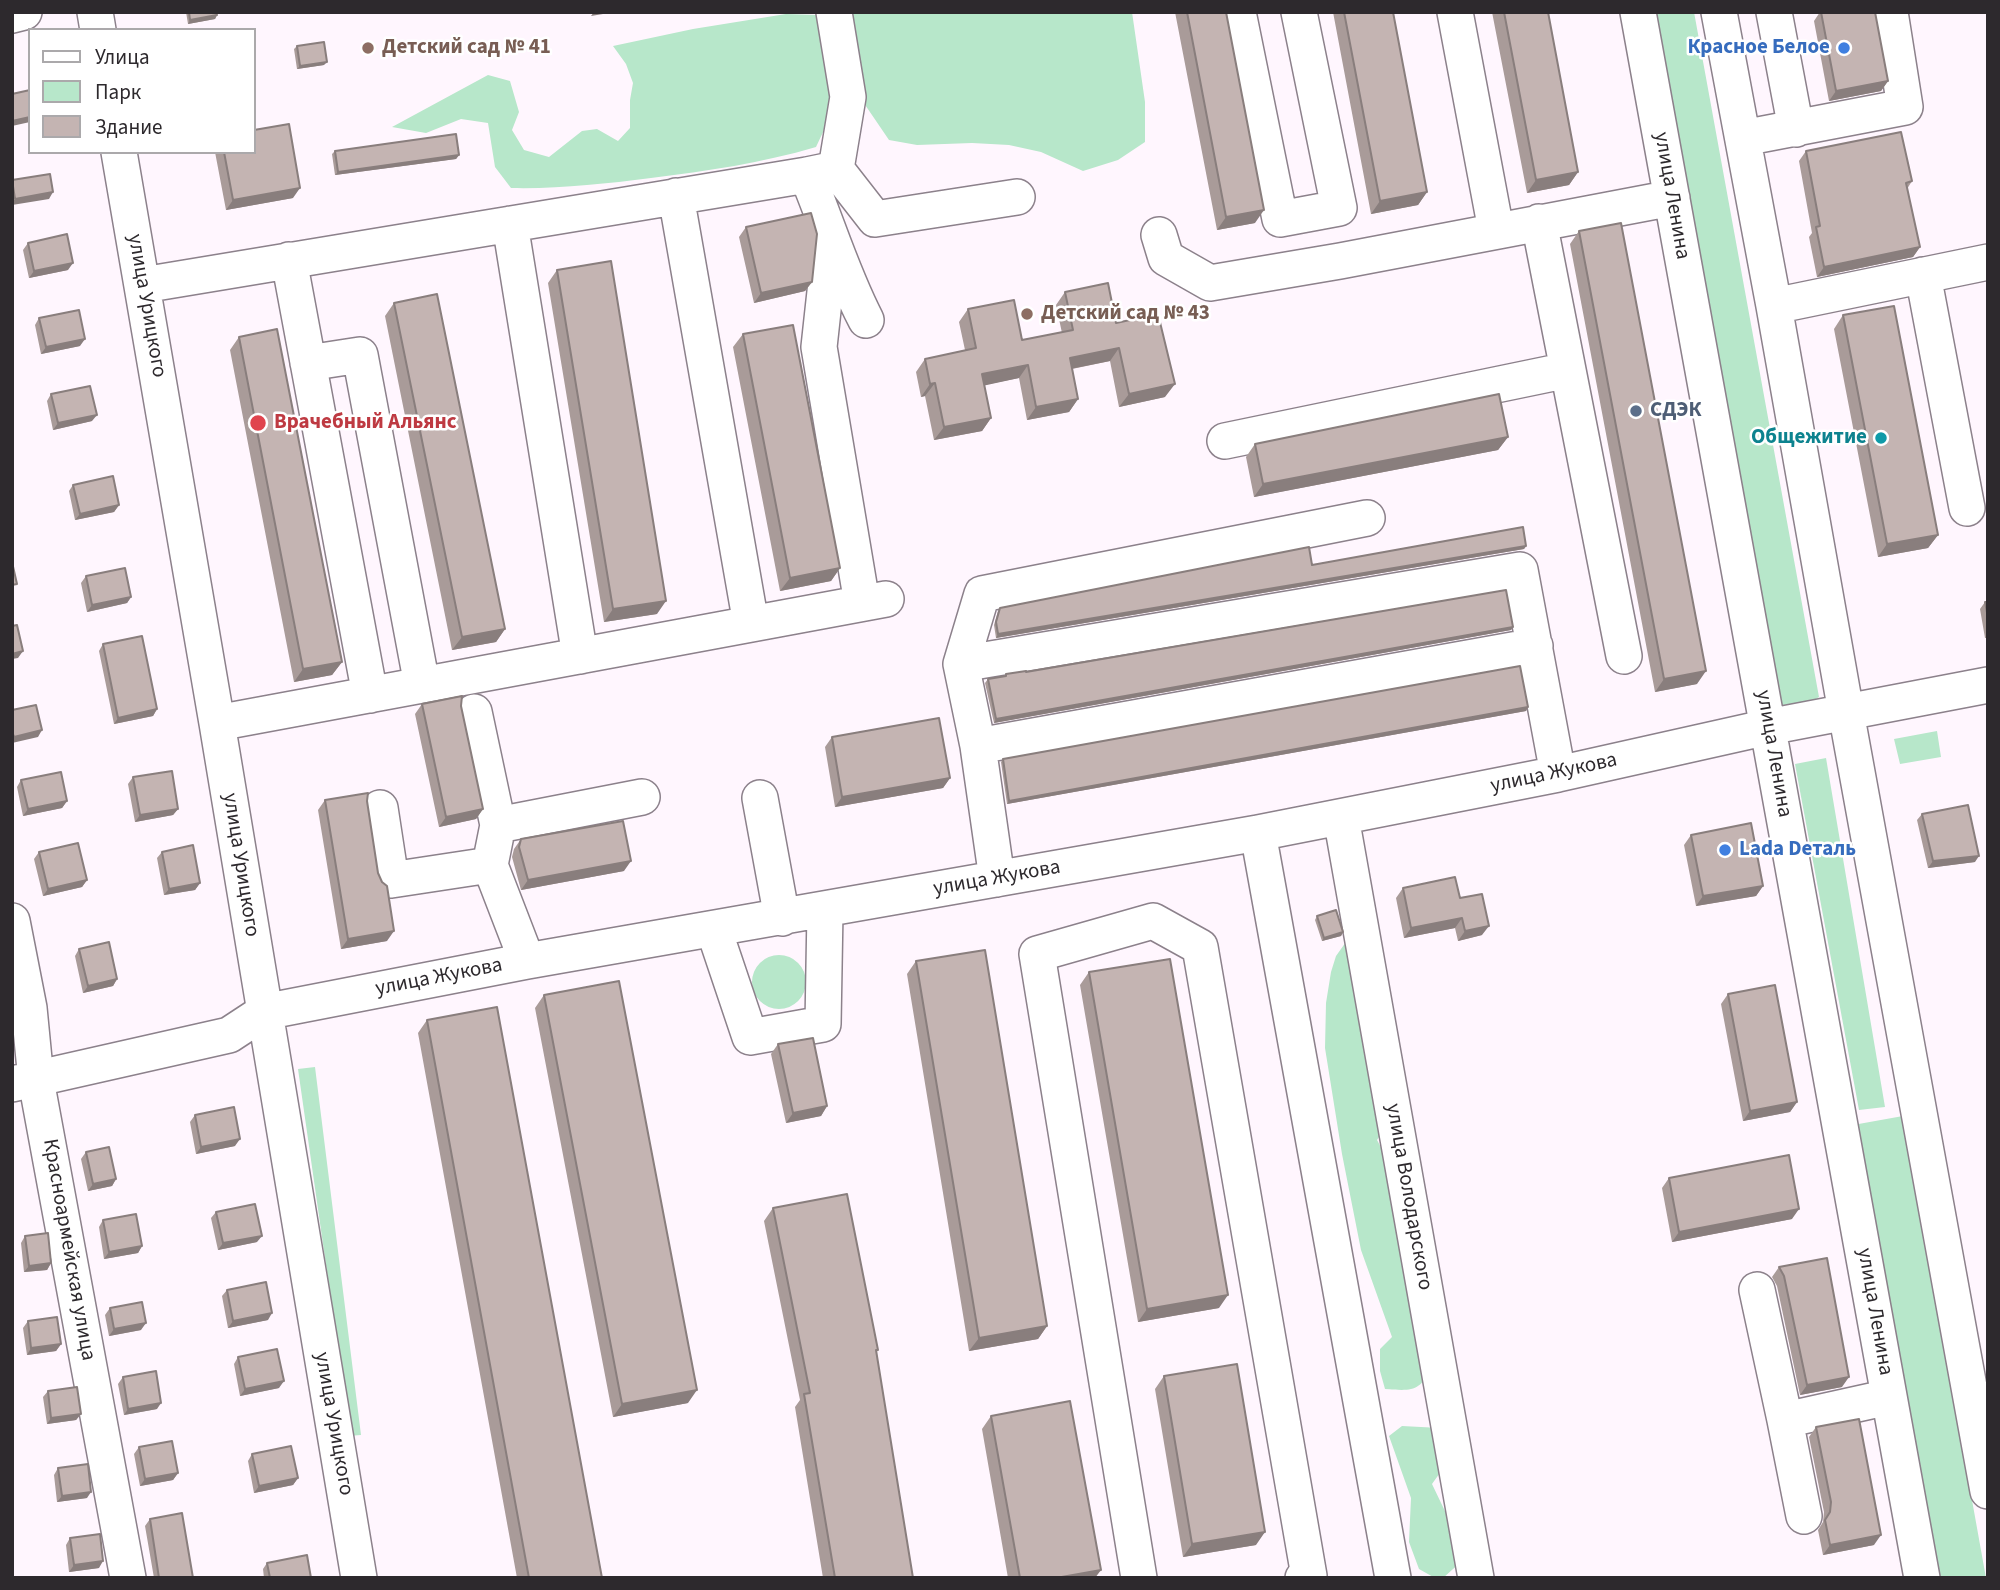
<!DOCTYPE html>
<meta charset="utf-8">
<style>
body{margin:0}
#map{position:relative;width:2000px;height:1590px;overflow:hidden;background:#fff6fe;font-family:"Source Sans 3",sans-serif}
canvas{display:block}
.frame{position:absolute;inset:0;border:14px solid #2d292d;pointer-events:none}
.legend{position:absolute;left:28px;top:28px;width:228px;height:126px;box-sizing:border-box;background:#fff;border:2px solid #aba9ab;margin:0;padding:9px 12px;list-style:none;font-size:21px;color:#2d292d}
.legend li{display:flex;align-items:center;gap:14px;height:35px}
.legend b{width:35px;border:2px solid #aba9ab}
</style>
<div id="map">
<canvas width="2000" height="1590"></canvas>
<div class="frame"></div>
<ul class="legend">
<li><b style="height:9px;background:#fff"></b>Улица</li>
<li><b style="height:19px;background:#b7e7ca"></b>Парк</li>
<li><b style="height:19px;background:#c4b4b2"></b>Здание</li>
</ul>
</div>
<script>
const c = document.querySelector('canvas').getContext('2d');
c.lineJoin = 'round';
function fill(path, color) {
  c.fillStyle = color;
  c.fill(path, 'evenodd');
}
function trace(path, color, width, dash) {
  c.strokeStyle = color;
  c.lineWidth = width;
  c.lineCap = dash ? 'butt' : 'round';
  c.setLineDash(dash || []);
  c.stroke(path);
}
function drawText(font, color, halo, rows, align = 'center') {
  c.font = font + ' "Source Sans 3",sans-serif';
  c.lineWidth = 5;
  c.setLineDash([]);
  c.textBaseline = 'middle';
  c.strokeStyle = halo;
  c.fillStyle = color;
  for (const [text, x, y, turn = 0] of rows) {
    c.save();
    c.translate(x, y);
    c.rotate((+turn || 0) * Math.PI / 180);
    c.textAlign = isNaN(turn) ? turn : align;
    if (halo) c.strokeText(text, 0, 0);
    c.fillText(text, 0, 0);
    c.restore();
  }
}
const green = new Path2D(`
 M844 12H1132L1145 102V142L1118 160 1083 171 1041 152 1009 145 972 143 917 145 889 140 857 93Z
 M1651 12H1694L1819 697 1808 704 1782 705Z
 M786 14 818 15 832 92V113L816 147C762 163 707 171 651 178 604 184 558 189 511 188L495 167 488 123 461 119 426 133 392 127 488 75 510 81 519 112 512 130 524 150 549 157 582 131 597 129 618 141 630 128V100L633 83 626 64 613 46 693 29Z
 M1937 731 1941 757 1900 764 1894 739Z
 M1826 758 1885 1107 1859 1110 1795 764Z
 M1353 932 1388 1123 1377 1140 1399 1181 1433 1367C1419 1392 1412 1391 1385 1389L1380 1371V1349L1392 1337 1361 1250 1342 1154 1325 1048 1326 1003 1331 972 1336 956Z
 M752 982a27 27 0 1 1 54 0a27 27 0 1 1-54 0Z
 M315 1067 361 1435 348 1436 336 1335 298 1069Z
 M1903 1116 1986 1578H1933L1853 1125Z
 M1402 1426 1440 1428 1442 1470 1432 1484 1453 1528 1462 1561 1443 1578H1435L1419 1569 1409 1542 1411 1498 1389 1436Z`);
const minor = new Path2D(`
 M95 12 98 30
 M834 12 848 97 836 169
 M1238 12 1280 219 1339 208 1299 12
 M1455 12 1496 230
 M1638 12 1922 1578
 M1719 12 1774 306 1846 712 1988 1491
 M1774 12 1796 129
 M12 15 24 12
 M1743 138 1905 107 1890 12
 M119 152 217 723 359 1578
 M807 175 836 169 875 219 1017 197
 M676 196 751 624
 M1539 222 1624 656
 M510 224 580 656
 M1159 235 1166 258 1210 283 1340 261 1672 198
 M830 246 819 347 862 603
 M289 260 370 695
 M1923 275 1967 508
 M143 285 807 175C827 223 842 274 866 320
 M1774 306 1988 262
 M308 363 360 355 422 685
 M1225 441 1568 370
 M961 664 1520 570 1558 774
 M474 712 498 825
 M217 723 886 599
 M978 746 1535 646
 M760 798 782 918
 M380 808 391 880 490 865
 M1341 817 1476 1578
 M1258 833 1393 1578
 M997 879 978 746 961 664 982 594 1367 518
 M12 921 29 1008 36 1080 128 1578
 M714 930 750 1037 823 1024 825 911
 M527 961 490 865 498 825 642 797
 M12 1084 229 1035 264 1012 527 961 1258 833 1558 774 1768 727 1988 685
 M1757 1290 1785 1420
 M1804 1516 1785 1420 1889 1397
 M1139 1578 1037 954 1153 921 1200 947 1309 1576 1303 1578`);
const wall = new Path2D(`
 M186 12H216L217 15 215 19 188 24Z
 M1175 12H1226L1255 223 1217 230Z
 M1333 12H1393L1427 192 1418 205 1371 214Z
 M1492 12H1548L1578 172 1569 185 1527 193Z
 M1820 12H1875L1888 81 1881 91 1829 101 1814 21Z
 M297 46 324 65 297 69 294 49Z
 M335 151 459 155 456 159 335 175 332 154Z
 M1806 151 1912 181 1907 189 1920 247 1913 257 1817 277 1809 237 1812 233 1799 161Z
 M215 152H254L293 198 226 210Z
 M746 227 812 282 805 291 754 303 739 237Z
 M1579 231 1697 684 1655 692 1570 244Z
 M28 243 68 270 29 278 23 250Z
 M557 270 657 614 604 622 548 283Z
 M1065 292 1116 323 1165 397 1119 407 1110 361 1072 369 1078 399 1069 412 1027 420 1019 378 984 385 991 418 982 431 934 440 925 396 921 397 916 372 925 359 965 350 959 322 968 309 1022 340 1062 333 1056 305Z
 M394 303 505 629 496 642 452 650 385 316Z
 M1843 315 1938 535 1928 548 1878 557 1834 329Z
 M39 318 80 346 41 354 35 325Z
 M743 334 840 568 831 581 780 591 733 347Z
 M239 337 342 662 332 675 294 682 230 350Z
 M51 394 92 421 53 430 47 401Z
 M1508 437 1498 450 1254 497 1246 457 1255 444Z
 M73 485 119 505 114 512 75 520 69 491Z
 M1526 546 1524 549 996 638 994 625 998 611 1000 608 1312 565Z
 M86 576 131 597 127 603 87 612 81 583Z
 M1985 602H1988V638H1985L1980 609Z
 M1513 627 1511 630 994 723 985 683 988 679 1004 676 1006 674Z
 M103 644 157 709 153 716 114 724 99 651Z
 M422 704 461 706 483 809 476 819 439 827 415 714Z
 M1528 707 1526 711 1007 804 1001 762 1003 759Z
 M832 737 950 778 943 788 835 807 825 747Z
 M133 777 178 809 173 815 135 822 128 784Z
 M21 780 67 801 62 808 23 816 17 787Z
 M325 800 367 801 387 941 341 949 318 810Z
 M1922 814 1975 862 1928 868 1917 820Z
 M1691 835 1763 886 1756 896 1696 906 1684 845Z
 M521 839 624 871 521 890 512 857 514 849Z
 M39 852 87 880 82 887 43 896 34 859Z
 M162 852 200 883 195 890 164 895 157 858Z
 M1403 888 1460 898 1482 935 1458 941 1455 928 1404 938 1396 898Z
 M1317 916 1343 932 1341 936 1322 941 1315 920Z
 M79 949 117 979 113 986 83 993 75 956Z
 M916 961 1047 1326 1038 1339 969 1351 907 974Z
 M1089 972 1219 1308 1138 1322 1080 985Z
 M1728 994 1797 1102 1790 1112 1743 1121 1721 1004Z
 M544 995 688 1403 613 1417 535 1008Z
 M427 1020 602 1578H517L418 1033Z
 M778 1044 827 1106 821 1116 786 1123 771 1054Z
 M195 1115 235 1146 196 1154 190 1122Z
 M86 1152 116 1179 112 1186 88 1191 81 1159Z
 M1669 1178 1792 1219 1672 1242 1662 1188Z
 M773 1208 878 1350 876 1353 913 1578H823L795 1407 800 1400 764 1221Z
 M216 1212 257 1242 218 1250 211 1218Z
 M103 1220 142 1246 138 1253 104 1259 99 1227Z
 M25 1236 51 1263 47 1270 24 1272 21 1243Z
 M1779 1267 1842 1387 1800 1395 1777 1286 1772 1277Z
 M227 1290 268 1320 228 1328 222 1296Z
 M110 1308 141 1330 109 1336 105 1315Z
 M28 1321 61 1344 56 1351 27 1355 23 1328Z
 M238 1357 279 1388 240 1396 234 1364Z
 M1164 1376 1256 1545 1183 1557 1155 1389Z
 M123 1377 157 1409 124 1415 118 1384Z
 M48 1391 81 1414 76 1420 47 1424 43 1397Z
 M991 1416 1095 1578H1008L982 1429Z
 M1816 1427 1874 1545 1823 1555 1818 1530 1823 1522 1824 1512 1809 1437Z
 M139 1447 178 1473 173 1480 140 1486 134 1454Z
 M252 1454 298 1478 293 1485 254 1493 248 1461Z
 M58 1468 87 1498 57 1502 54 1475Z
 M150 1519 193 1578H154L145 1526Z
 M70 1538 99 1568 69 1572 66 1545Z
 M267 1563 311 1578H264L263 1569Z`);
const shadedWall = new Path2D(`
 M594 12H615L591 16Z
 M217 15 215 19 188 24 190 20Z
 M327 62 324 65 297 69 300 66Z
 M1888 81 1881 91 1829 101 1836 91Z
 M30 117V122L12 126V121Z
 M459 155 456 159 335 175 338 172Z
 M1578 172 1569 185 1527 193 1536 180Z
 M300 188 293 198 226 210 233 200Z
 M53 192 49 199 12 205V202L15 199Z
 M1427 192 1418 205 1371 214 1380 201Z
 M1264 210 1255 223 1217 230 1226 217Z
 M1920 247 1913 257 1817 277 1824 267Z
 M73 263 68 270 29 278 34 271Z
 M812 282 805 291 754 303 761 293Z
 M85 339 80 346 41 354 46 347Z
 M1119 348 1110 361 1060 371 1070 358Z
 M1028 365 1019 378 973 388 982 374Z
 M935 383 925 396 921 397 930 384Z
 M1175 384 1165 397 1119 407 1129 394Z
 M1078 399 1069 412 1027 420 1036 407Z
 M97 415 92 421 53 430 58 423Z
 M991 418 982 431 934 440 944 427Z
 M1508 437 1498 450 1254 497 1263 484Z
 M119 505 114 512 75 520 80 514Z
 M1938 535 1928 548 1878 557 1887 544Z
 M1526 546 1524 549 996 638 998 634Z
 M840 568 831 581 780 591 790 578Z
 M131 597 127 603 87 612 92 605Z
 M666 601 657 614 604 622 613 609Z
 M1513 627 1511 630 994 723 996 719Z
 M505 629 496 642 452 650 462 637Z
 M23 651 18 658 12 659V654Z
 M342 662 332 675 294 682 303 669Z
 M1706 671 1697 684 1655 692 1664 679Z
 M1528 707 1526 711 1007 804 1009 801Z
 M157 709 153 716 114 724 118 718Z
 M42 730 38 737 12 743 14 737Z
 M950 778 943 788 835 807 842 797Z
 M67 801 62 808 23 816 28 809Z
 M178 809 173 815 135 822 140 815Z
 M483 809 476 819 439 827 446 817Z
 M1979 856 1975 862 1928 868 1933 861Z
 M631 861 624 871 521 890 528 880Z
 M87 880 82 887 43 896 48 889Z
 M200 883 195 890 164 895 169 889Z
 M1763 886 1756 896 1696 906 1703 896Z
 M1462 918 1455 928 1404 938 1411 928Z
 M1489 926 1482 935 1458 941 1465 931Z
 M394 931 387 941 341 949 348 939Z
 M1343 932 1341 936 1322 941 1324 938Z
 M117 979 113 986 83 993 88 986Z
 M1797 1102 1790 1112 1743 1121 1750 1111Z
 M827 1106 821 1116 786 1123 793 1113Z
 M240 1139 235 1146 196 1154 201 1147Z
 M116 1179 112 1186 88 1191 93 1184Z
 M1799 1209 1792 1219 1672 1242 1679 1232Z
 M262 1236 257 1242 218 1250 223 1243Z
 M142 1246 138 1253 104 1259 109 1252Z
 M51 1263 47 1270 24 1272 29 1266Z
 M1228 1295 1219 1308 1138 1322 1147 1309Z
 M272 1313 268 1320 228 1328 233 1321Z
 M146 1323 141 1330 109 1336 114 1329Z
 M1047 1326 1038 1339 969 1351 979 1338Z
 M61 1344 56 1351 27 1355 31 1348Z
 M1849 1377 1842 1387 1800 1395 1807 1385Z
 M284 1381 279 1388 240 1396 245 1389Z
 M697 1390 688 1403 613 1417 622 1404Z
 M161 1403 157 1409 124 1415 128 1409Z
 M81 1414 76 1420 47 1424 51 1418Z
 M178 1473 173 1480 140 1486 145 1479Z
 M298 1478 293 1485 254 1493 259 1486Z
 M91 1492 87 1498 57 1502 62 1496Z
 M1265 1532 1256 1545 1183 1557 1192 1544Z
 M1881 1535 1874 1545 1823 1555 1830 1545Z
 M103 1561 99 1568 69 1572 74 1565Z
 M1101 1570 1095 1578H1056Z`);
const building = new Path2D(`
 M189 12H216L217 15 190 20Z
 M1187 12H1226L1264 210 1226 217Z
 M1344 12H1393L1427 192 1380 201Z
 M1504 12H1548L1578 172 1536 180Z
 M1821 12H1875L1888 81 1836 91Z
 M324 42 327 62 300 66 297 46Z
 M30 90V117L12 121V94Z
 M289 124 300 188 233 200 224 152H254V130Z
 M1901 132 1912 181 1906 183 1920 247 1824 267 1816 227 1820 226 1806 151Z
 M456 134 459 155 338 172 335 151Z
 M50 174 53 192 15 199 12 180Z
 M811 213 817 234 812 282 761 293 746 227Z
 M1621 223 1706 671 1664 679 1579 231Z
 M67 234 73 263 34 271 28 243Z
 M611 261 666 601 613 609 557 270Z
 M1108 283 1116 323 1158 314 1175 384 1129 394 1119 348 1070 358 1078 399 1036 407 1028 365 982 374 991 418 944 427 935 383 930 384 925 359 976 348 968 309 1014 300 1022 340 1073 330 1065 292Z
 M437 294 505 629 462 637 394 303Z
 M1894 306 1938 535 1887 544 1843 315Z
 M79 310 85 339 46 347 39 318Z
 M793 325 840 568 790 578 743 334Z
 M277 329 342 662 303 669 239 337Z
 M90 386 97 415 58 423 51 394Z
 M1499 394 1508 437 1263 484 1255 444Z
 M113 476 119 505 80 514 73 485Z
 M1523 527 1526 546 998 634 996 622 1000 608 1309 547 1312 565Z
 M12 562 17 584 12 585Z
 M125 568 131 597 92 605 86 576Z
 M1506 590 1513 627 996 719 988 679 1006 676V674L1026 671V672Z
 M1985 602H1988V618Z
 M17 625 23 651 12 654V626Z
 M142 636 157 709 118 718 103 644Z
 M1520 666 1528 707 1009 801 1003 759Z
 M462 696 461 706 483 809 446 817 422 704Z
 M36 705 42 730 14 737 12 731V710Z
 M939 718 950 778 842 797 832 737Z
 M172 771 178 809 140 815 133 777Z
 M61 772 67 801 28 809 21 780Z
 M368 793 367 801 378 873 382 882 387 886 394 931 348 939 325 800Z
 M1968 805 1979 856 1933 861 1922 814Z
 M623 821 631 861 528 880 519 847 521 839Z
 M1751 823 1763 886 1703 896 1691 835Z
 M78 843 87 880 48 889 39 852Z
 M193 845 200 883 169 889 162 852Z
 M1455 877 1460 898 1482 894 1489 926 1465 931 1462 918 1411 928 1403 888Z
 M1336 910 1343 932 1324 938 1317 916Z
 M109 942 117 979 88 986 79 949Z
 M985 950 1047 1326 979 1338 916 961Z
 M1170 959 1228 1295 1147 1309 1089 972Z
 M619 981 697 1390 622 1404 544 995Z
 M1775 985 1797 1102 1750 1111 1728 994Z
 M497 1007 602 1578H529L427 1020Z
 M813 1038 827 1106 793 1113 778 1044Z
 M234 1107 240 1139 201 1147 195 1115Z
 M109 1147 116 1179 93 1184 86 1152Z
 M1789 1155 1799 1209 1679 1232 1669 1178Z
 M847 1194 878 1350H876L913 1578H835L804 1394 810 1393 773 1208Z
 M255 1204 262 1236 223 1243 216 1212Z
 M136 1214 142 1246 109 1252 103 1220Z
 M48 1233 51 1263 29 1266 25 1236Z
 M1827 1258 1849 1377 1807 1385 1784 1276 1779 1267Z
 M266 1282 272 1313 233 1321 227 1290Z
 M142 1302 146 1323 114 1329 110 1308Z
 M57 1317 61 1344 31 1348 28 1321Z
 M277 1349 284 1381 245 1389 238 1357Z
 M1237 1364 1265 1532 1192 1544 1164 1376Z
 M156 1371 161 1403 128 1409 123 1377Z
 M77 1387 81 1414 51 1418 48 1391Z
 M1070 1401 1101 1570 1056 1578H1020L991 1416Z
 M1859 1419 1881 1535 1830 1545 1825 1520 1830 1512 1831 1502 1816 1427Z
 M172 1441 178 1473 145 1479 139 1447Z
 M291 1446 298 1478 259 1486 252 1454Z
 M88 1464 91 1492 62 1496 58 1468Z
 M182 1513 193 1578H159L150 1519Z
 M100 1534 103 1561 74 1565 70 1538Z
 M307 1555 311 1578H270L267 1563Z`);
const markers = [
 [368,48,7,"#8d6e63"],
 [1844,48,7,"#3f7fe0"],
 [1027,314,7,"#8d6e63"],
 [1636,411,7,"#5c6f8a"],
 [258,423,9,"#e0444e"],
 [1881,438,7,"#0f9aa8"],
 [1725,850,7,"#3f7fe0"]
];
const educationNames = [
 ["Детский сад № 41",382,48],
 ["Детский сад № 43",1041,314]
];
const shopNames = [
 ["Красное Белое",1830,48],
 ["Lada Dеталь",1739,850,"left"]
];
const streetNames = [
 ["улица Ленина",1671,196,80],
 ["улица Урицкого",146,306,80],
 ["улица Ленина",1773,754,80],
 ["улица Жукова",1554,774,-12],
 ["улица Урицкого",240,865,81],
 ["улица Жукова",997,879,-10],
 ["улица Жукова",439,978,-11],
 ["улица Володарского",1408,1197,80],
 ["Красноармейская улица",68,1250,80],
 ["улица Ленина",1874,1312,80],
 ["улица Урицкого",333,1424,80]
];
const serviceNames = [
 ["СДЭК",1650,411]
];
const healthNames = [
 ["Врачебный Альянс",274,423]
];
const cultureNames = [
 ["Общежитие",1867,438]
];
fill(green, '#b7e7ca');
trace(minor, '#8c818b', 38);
trace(minor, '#fff', 35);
fill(wall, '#a99b99');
fill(shadedWall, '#897e7d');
fill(building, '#c4b4b2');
trace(building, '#897e7d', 2);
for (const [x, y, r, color] of markers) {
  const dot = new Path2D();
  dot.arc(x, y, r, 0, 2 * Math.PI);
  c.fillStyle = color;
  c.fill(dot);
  trace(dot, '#fff', 2.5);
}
drawText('bold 21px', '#785e54', '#fff', educationNames, 'left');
drawText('bold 21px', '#366cbe', '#fff', shopNames, 'right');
drawText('21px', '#2d292d', '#fff', streetNames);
drawText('bold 21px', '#4e5e75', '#fff', serviceNames, 'left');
drawText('bold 21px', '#be3a42', '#fff', healthNames, 'left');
drawText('bold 21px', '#0d838f', '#fff', cultureNames, 'right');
</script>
